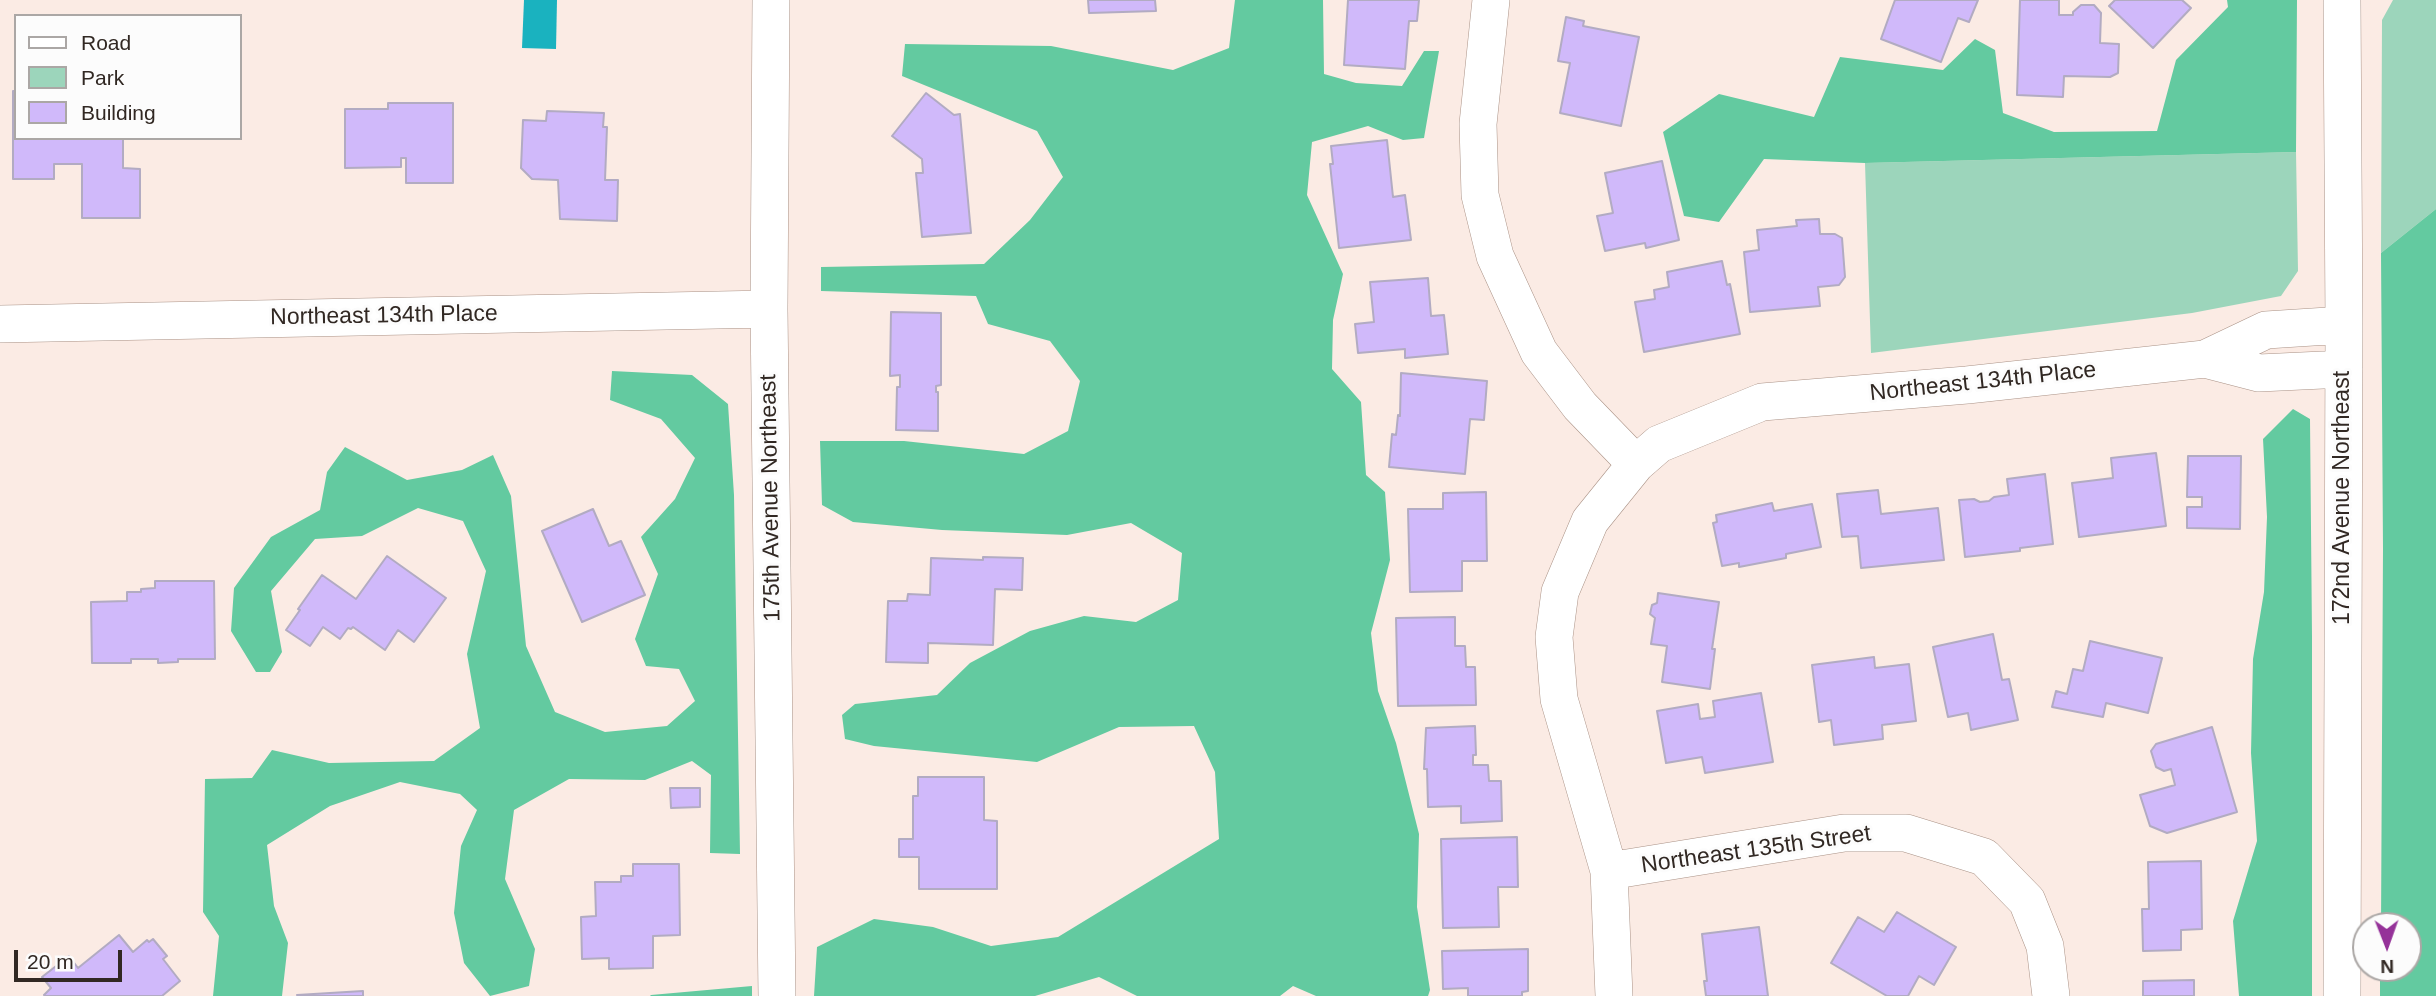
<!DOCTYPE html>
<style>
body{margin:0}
#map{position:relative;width:2436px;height:996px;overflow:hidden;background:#fbebe4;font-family:Arial,sans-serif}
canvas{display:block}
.legend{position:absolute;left:14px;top:14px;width:228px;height:126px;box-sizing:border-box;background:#fcfcfc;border:2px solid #aba7a5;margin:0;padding:9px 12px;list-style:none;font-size:21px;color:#312823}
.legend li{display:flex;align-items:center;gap:14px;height:35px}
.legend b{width:35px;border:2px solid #aba7a5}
.north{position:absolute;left:2352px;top:912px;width:70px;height:70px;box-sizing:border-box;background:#fcfcfc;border:2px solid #aba7a5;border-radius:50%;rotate:179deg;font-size:19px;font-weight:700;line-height:28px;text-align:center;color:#312823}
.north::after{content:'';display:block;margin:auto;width:24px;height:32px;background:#953299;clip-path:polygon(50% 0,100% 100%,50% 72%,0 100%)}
.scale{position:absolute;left:14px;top:950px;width:108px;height:32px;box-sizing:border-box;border:4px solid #312823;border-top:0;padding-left:9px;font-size:21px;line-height:24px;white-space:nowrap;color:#312823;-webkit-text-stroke:5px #fcfcfc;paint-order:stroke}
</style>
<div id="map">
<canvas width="2436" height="996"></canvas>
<ul class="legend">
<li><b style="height:9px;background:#fff"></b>Road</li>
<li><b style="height:19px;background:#9cd5bb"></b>Park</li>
<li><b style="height:19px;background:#d0b9fa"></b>Building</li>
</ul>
<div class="north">N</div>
<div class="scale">20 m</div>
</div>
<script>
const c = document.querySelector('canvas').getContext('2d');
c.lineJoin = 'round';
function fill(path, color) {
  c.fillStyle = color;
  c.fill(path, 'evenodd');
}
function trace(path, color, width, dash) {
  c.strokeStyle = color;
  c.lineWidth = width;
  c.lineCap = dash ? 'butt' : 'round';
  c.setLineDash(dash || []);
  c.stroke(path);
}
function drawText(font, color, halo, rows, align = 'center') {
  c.font = font + ' Arial,sans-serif';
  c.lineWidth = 6;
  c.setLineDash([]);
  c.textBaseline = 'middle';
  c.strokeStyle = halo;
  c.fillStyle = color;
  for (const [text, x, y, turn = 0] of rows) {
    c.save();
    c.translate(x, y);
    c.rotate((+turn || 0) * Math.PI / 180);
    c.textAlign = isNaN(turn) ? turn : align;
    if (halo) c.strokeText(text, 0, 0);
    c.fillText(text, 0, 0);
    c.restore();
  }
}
const green = new Path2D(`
 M2393 0H2436V209L2381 253 2382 20Z
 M2296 152 2298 271 2281 296 2192 313 1871 353 1865 163Z`);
const forest = new Path2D(`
 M1235 0H1323L1324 74 1356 83 1402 86 1424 51H1439L1424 138 1403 140 1368 126 1312 142 1307 195 1343 274 1333 320 1332 369 1361 402 1366 475 1385 492 1390 560 1371 633 1378 691 1396 743 1419 834 1417 907 1430 990 1428 996H1316L1293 986 1280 996H1137L1099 977 1035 996H814L817 947 874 919 933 927 991 946 1058 937 1219 839 1215 772 1194 726 1119 727 1037 762 874 746 845 739 842 715 855 704 937 695 970 663 1030 631 1084 616 1136 622 1178 600 1182 553 1131 523 1067 535 942 530 853 522 822 505 820 441H904L1024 454 1068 431 1080 381 1050 341 988 324 976 296 821 291V267L984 264 1030 220 1063 177 1037 131 902 76 905 44 1051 46 1173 70 1229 48Z
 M2227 0H2297L2296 152 1865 163 1764 159 1719 222 1684 216 1663 132 1719 94 1814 117 1840 57 1943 70 1975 39 1995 50 2003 113 2054 132 2157 131 2176 60 2228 7Z
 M2436 209V996H2380V968H2408V926H2381L2383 549 2381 253Z
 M612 371 692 375 728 404 734 495 740 854 710 853 711 775 692 761 645 780 569 779 514 810 505 879 535 949 529 986 490 996 464 963 454 913 461 846 477 810 460 794 400 782 330 806 267 845 274 906 288 943 282 996H213L219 936 203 912 205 779 252 778 272 750 329 763 434 761 480 728 467 654 486 571 463 521 418 508 362 536 315 539 271 591 282 652 270 672H256L231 631 234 588 271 537 320 510 327 472 345 447 407 480 462 470 493 455 511 496 526 646 555 712 605 732 667 726 695 701 679 669 646 666 635 639 658 574 641 537 675 499 695 458 661 419 610 400Z
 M2293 409 2310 419 2312 637V996H2239L2233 921 2257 841 2251 753 2253 659 2264 592 2267 517 2263 439Z
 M752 986V996H650L651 995Z`);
const water = new Path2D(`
 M524 0H557L556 49 522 48Z`);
const building = new Path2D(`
 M1088 0H1155L1156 11 1089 13Z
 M1348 0H1419L1417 21H1409L1405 69 1344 65Z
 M1895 0H1978L1969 22 1958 18 1941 62 1881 39Z
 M2020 0H2059V15H2073V12L2081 5H2094L2101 13 2100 43 2119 44 2118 73 2110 77 2064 76 2063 97 2017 95Z
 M2115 0H2182L2191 8 2153 48 2109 6Z
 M1566 17 1584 21 1583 26 1639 37 1621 126 1560 113 1570 63 1558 61Z
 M13 91H16V138H123V168L140 169V218H82V164H54V179H13Z
 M926 93 954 115 960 114 971 233 922 237 916 173H923L922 159 892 136Z
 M388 103H453V183H406V158H401V167L345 168V109H388Z
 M547 111 604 113 603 127H607L605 180H618L617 221 560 219 558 180 532 179 521 168 523 120 546 121Z
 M1387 140 1393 197 1405 195 1411 240 1339 248 1330 164H1333L1331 146Z
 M1662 161 1679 240 1646 248 1645 243 1605 251 1597 216 1613 213 1605 173Z
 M1819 219 1820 234H1835L1842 238 1845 277 1839 285 1818 287 1820 306 1750 312 1744 252 1759 250 1757 230 1797 226 1796 220Z
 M1722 261 1727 285 1730 284 1740 334 1644 352 1635 302 1655 299 1654 290 1669 287 1667 272Z
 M1428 278 1431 316 1444 315 1448 354 1405 358V349L1358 353 1355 324 1374 322 1370 282Z
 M891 312 941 313V385L936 386V392H938V431L896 430 897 387H900V375L890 376Z
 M1401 373 1487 381 1484 420 1470 419 1465 474 1389 467 1392 434 1396 435 1398 415 1400 416Z
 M2156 453 2166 526 2079 537 2072 483 2113 478 2111 458Z
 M2188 456H2241L2240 529 2187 528V507H2202V497H2187Z
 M2045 474 2053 544 2020 548V551L1965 557 1959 500 1974 499 1980 502 1989 501 1994 497 2009 495 2007 479Z
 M1878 490 1881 514 1938 508 1944 560 1861 568 1858 536 1842 537 1837 494Z
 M1486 492 1487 561H1462V591L1410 592 1408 509H1443V493Z
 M1772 503 1774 511 1812 504 1821 547 1786 554V558L1739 567V563L1722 566 1713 523 1717 522 1716 515Z
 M593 509 609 546 621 541 645 595 582 622 542 531Z
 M387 556 446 598 414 642 398 630 385 650 353 627 351 629 348 628 340 639 323 627 310 646 286 630 300 610 298 609 322 575 356 599Z
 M983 557 1023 558 1022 590 995 589 993 645 928 643V663L886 662 888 601H907L908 594 930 595 931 558 983 560Z
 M155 581H214L215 659H178V662L158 663V659H131V663H92L91 602 127 601V592H141V589L155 588Z
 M1658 593 1719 602 1712 649H1715L1710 689 1662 682 1667 646 1651 644 1655 618 1650 614 1652 605 1657 603Z
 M1455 617V646H1465L1466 667H1475L1476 705 1398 706 1396 618Z
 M1993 634 2002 680 2009 679 2018 720 1971 730 1968 713 1948 717 1933 647Z
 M2090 641 2162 658 2148 713 2106 703 2103 717 2052 707 2056 691 2067 694 2073 669 2083 671Z
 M1874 657 1875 668 1909 664 1916 721 1882 725 1883 739 1834 745 1831 720 1819 722 1812 665Z
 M1761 693 1773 762 1705 773 1702 757 1666 763 1657 711 1698 704 1700 719 1715 717 1713 701Z
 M1475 726 1476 755H1473V765H1488L1489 781H1501L1502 821 1461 823V806L1428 807 1427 769H1424L1426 728Z
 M2212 727 2237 812 2167 833 2150 826 2140 795 2175 785 2171 769 2164 771 2156 767 2151 751 2156 744Z
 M918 777H984V820L997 821V889H919V857H899V839H913V796H918Z
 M670 788H700V807L671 808Z
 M1517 837 1518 887H1498L1499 927 1443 928 1441 839Z
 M2201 861 2202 929 2181 930V950L2143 951 2142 909H2149L2148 862Z
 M633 864H679L680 935 653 936V968L609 969V958L582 959 581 917 596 916 595 882H621V876H633Z
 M1897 912 1956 947 1934 985 1919 976 1908 996H1887L1831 963 1858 917 1884 932Z
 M1759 927 1768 996H1706L1704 981H1707L1702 934Z
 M119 935 133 952 147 940 149 942 153 939 167 956 163 959 180 981 162 996H45L44 995 51 988 42 977 69 956 78 968Z
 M1528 949V991L1522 992V996H1468V988L1443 989 1442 951Z
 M2194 980V996H2143V981Z
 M363 991V996H298L297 995Z`);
const street = new Path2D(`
 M771 0 769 309 777 996
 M1491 0 1478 124 1480 195 1495 256 1539 352 1580 406 1636 464 1590 521 1560 592 1554 637 1559 699 1609 871 1614 996
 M2342 0 2344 325 2342 996
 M0 324 769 309
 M2205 359 2266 330 2344 325
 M1636 464 1659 444 1762 402 1967 385 2205 359 2259 373 2344 369
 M1609 871 1844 833H1906L1984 857 2027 901 2045 946 2051 996`);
const streetNames = [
 ["Northeast 134th Place",384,316,-1],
 ["Northeast 134th Place",1983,382,-6],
 ["175th Avenue Northeast",771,498,-91],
 ["172nd Avenue Northeast",2343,498,-90],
 ["Northeast 135th Street",1756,850,-8]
];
fill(green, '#9cd5bb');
fill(forest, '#63caa0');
fill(water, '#1ab2bf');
fill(building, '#d0b9fa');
trace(building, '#b2abc2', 2);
trace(street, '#aa9286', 38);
trace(street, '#fff', 37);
drawText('23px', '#312823', '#fcfcfc', streetNames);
</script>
